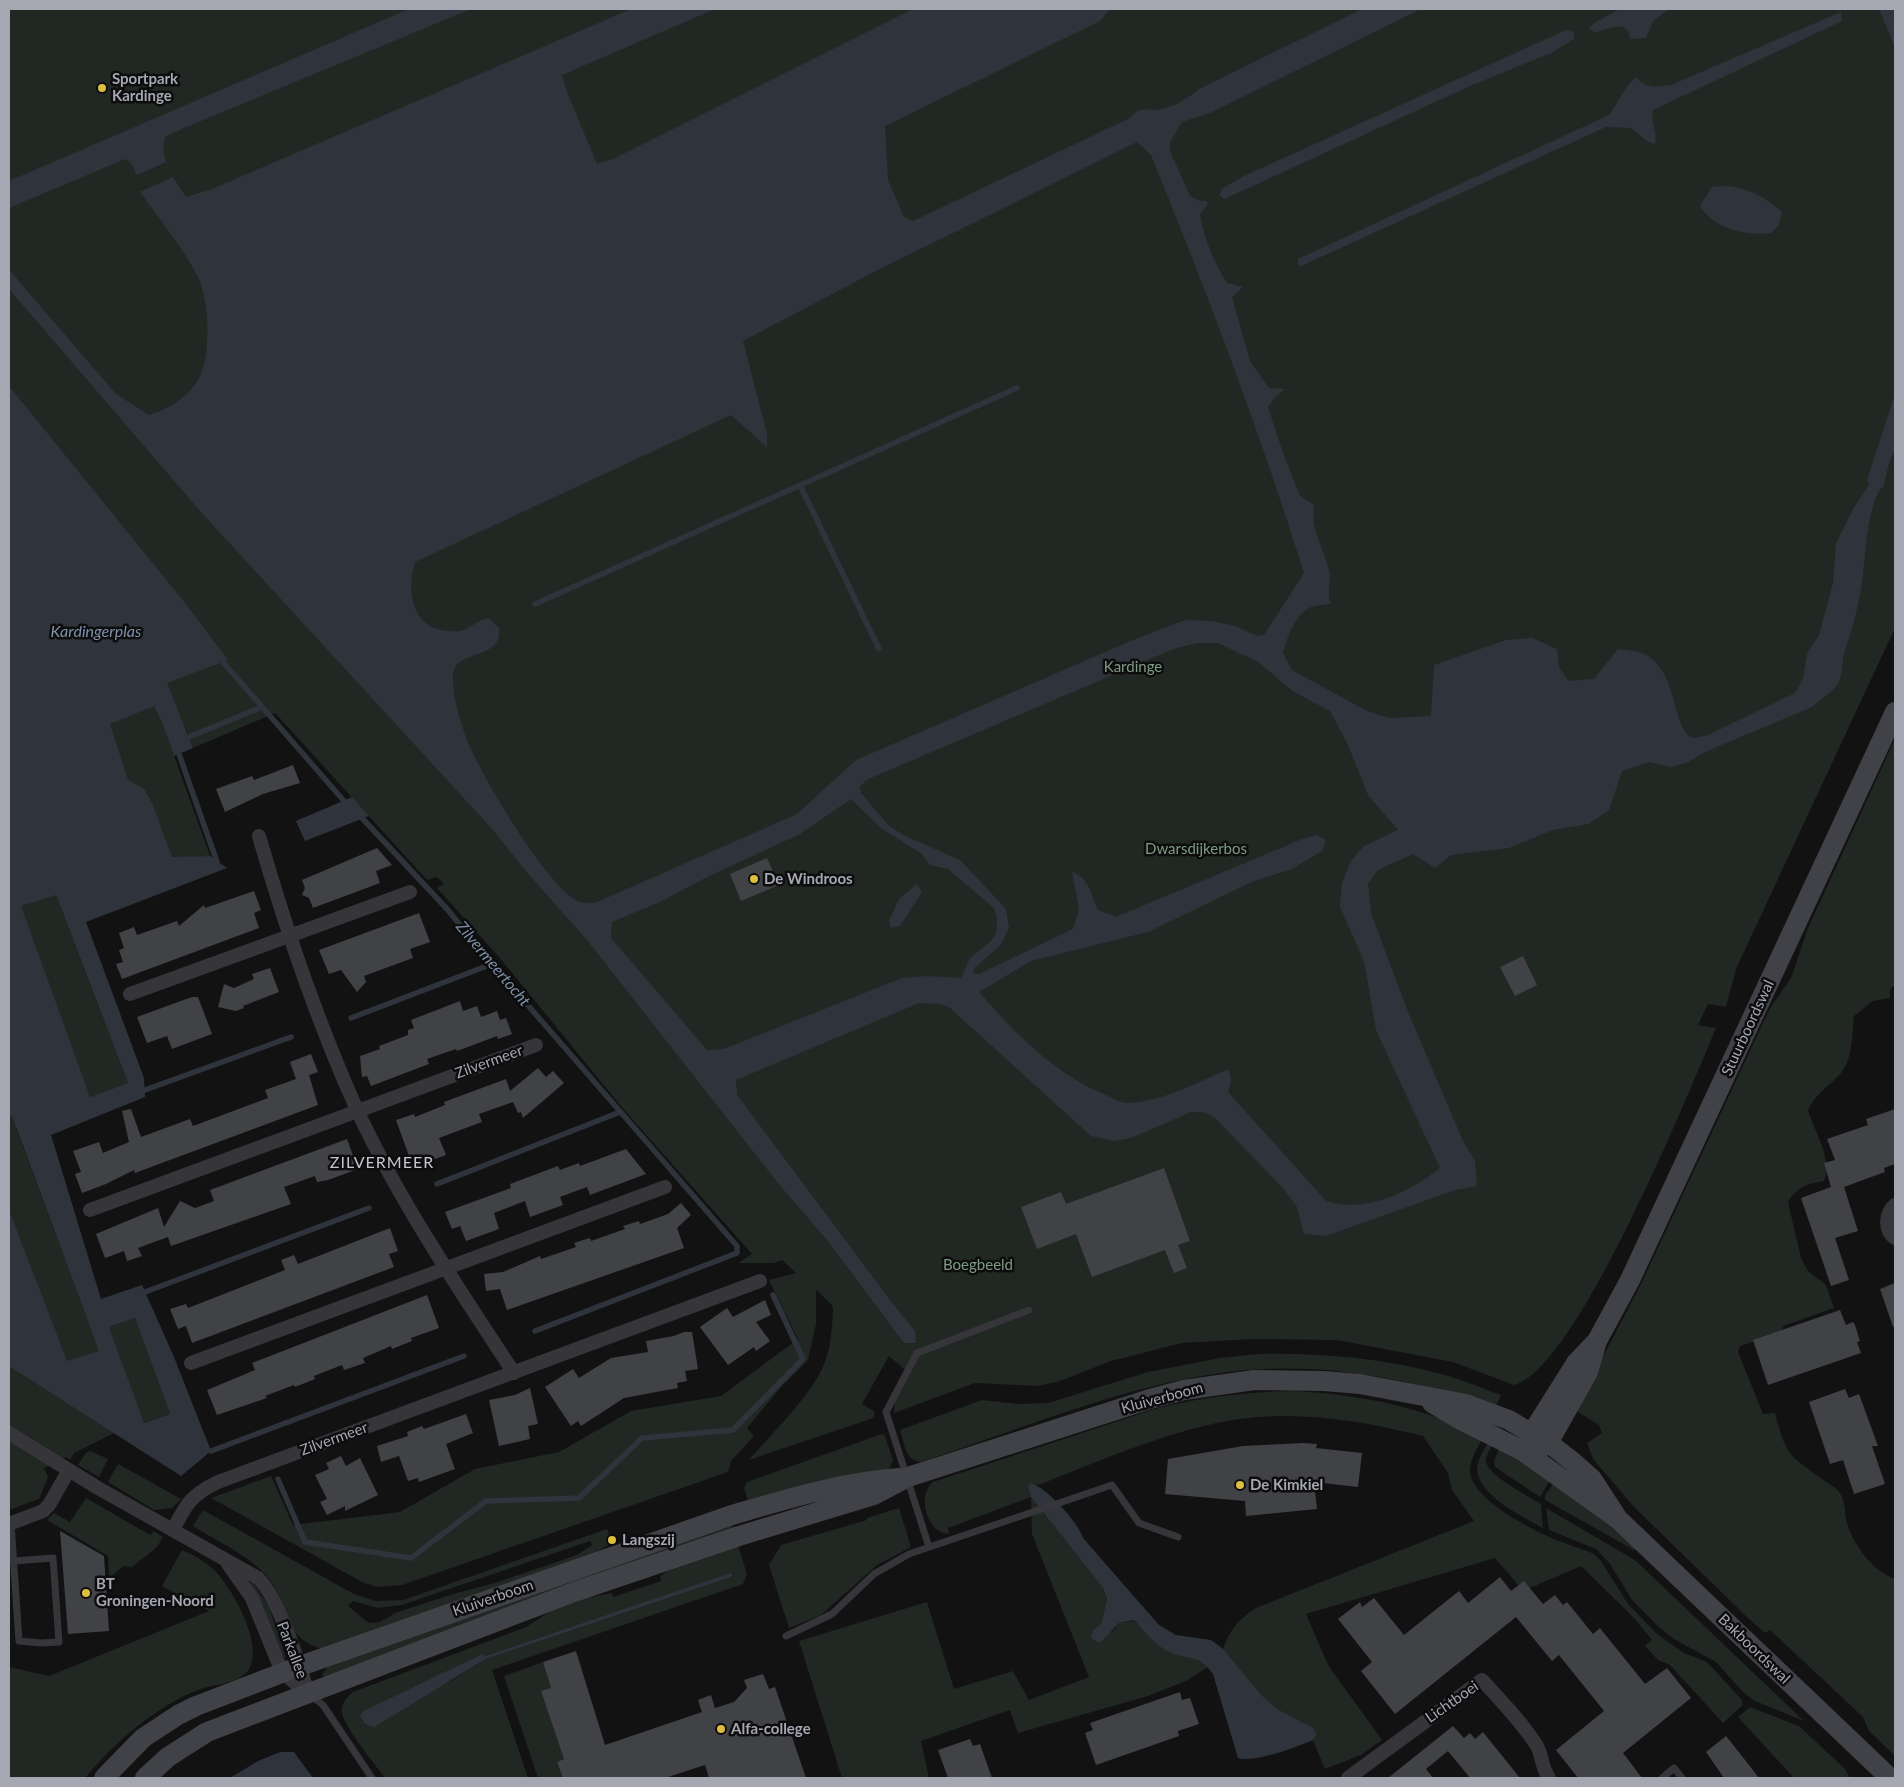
<!DOCTYPE html>
<style>
body{margin:0}
#map{position:relative;width:1904px;height:1787px;overflow:hidden;background:#121213;font-family:Lato,sans-serif}
canvas{display:block}
.frame{position:absolute;inset:0;border:10px solid #a5a7b2;pointer-events:none}
</style>
<div id="map">
<canvas width="1904" height="1787"></canvas>
<div class="frame"></div>
</div>
<script>
const c = document.querySelector('canvas').getContext('2d');
c.lineJoin = 'round';
function fill(path, color) {
  c.fillStyle = color;
  c.fill(path, 'evenodd');
}
function trace(path, color, width, dash) {
  c.strokeStyle = color;
  c.lineWidth = width;
  c.lineCap = dash ? 'butt' : 'round';
  c.setLineDash(dash || []);
  c.stroke(path);
}
function drawText(font, color, halo, rows, align = 'center') {
  c.font = font + ' Lato,sans-serif';
  c.lineWidth = 5;
  c.setLineDash([]);
  c.textBaseline = 'middle';
  c.strokeStyle = halo;
  c.fillStyle = color;
  for (const [text, x, y, turn = 0] of rows) {
    c.save();
    c.translate(x, y);
    c.rotate((+turn || 0) * Math.PI / 180);
    c.textAlign = isNaN(turn) ? turn : align;
    if (halo) c.strokeText(text, 0, 0);
    c.fillText(text, 0, 0);
    c.restore();
  }
}
const green = new Path2D(`
 M9 9H1895V628L1736 969 1726 1007 1708 1004 1698 1025 1716 1028C1689 1092 1576 1371 1514 1385L1453 1362 1337 1340 1251 1339 1182 1343 1111 1361 1060 1381 1038 1386 975 1383 894 1413 895 1400 909 1373 889 1356 862 1404 875 1412 873 1418 749 1460C771 1434 807 1400 822 1369 831 1351 832 1329 833 1309L832 1305 816 1290V1324L808 1360 782 1386 747 1428 754 1436 731 1461 728 1472 402 1585 377 1587 362 1582 211 1498 271 1476 293 1525 400 1512 475 1469 559 1452 631 1411 721 1396 798 1339 769 1280 796 1273 782 1260 774 1263H738L752 1254 625 1111 499 957 437 888 444 884 437 877 427 880 275 713 193 748 186 729 167 736 210 856 190 857 60 906 128 1083 90 1097 89 1094 16 1128 97 1345 128 1380 109 1327 135 1318 170 1414 144 1423 142 1419 74 1453 70 1460 66 1457 44 1468 48 1477 39 1499 9 1510Z
 M1895 739V985L1890 989V998L1873 1001 1854 1016C1852 1034 1853 1058 1841 1073 1829 1087 1817 1092 1808 1110 1814 1131 1834 1162 1824 1181 1807 1183 1796 1188 1788 1202L1801 1258 1808 1271 1826 1285 1834 1308 1783 1326 1782 1332 1740 1346 1738 1352 1763 1414 1775 1413C1786 1455 1788 1454 1822 1479 1827 1483 1836 1487 1840 1493 1846 1502 1844 1513 1847 1523 1854 1546 1872 1570 1895 1579V1756L1869 1731 1863 1717 1770 1630 1765 1633 1748 1618 1635 1508 1593 1459 1587 1443 1602 1433 1599 1425 1575 1410 1640 1286 1770 1008 1791 978 1808 928Z
 M1258 1354C1317 1353 1375 1357 1433 1372 1456 1377 1479 1387 1501 1395L1495 1408C1416 1380 1332 1363 1247 1370 1135 1380 1028 1427 921 1462 905 1461 904 1442 900 1430L982 1400 1019 1404 1048 1403 1148 1372 1220 1358Z
 M1293 1391C1362 1395 1421 1406 1483 1437 1478 1447 1471 1458 1470 1469 1468 1499 1537 1533 1562 1542 1573 1547 1584 1549 1594 1554L1601 1561 1628 1604 1658 1635 1684 1653 1707 1662 1742 1700 1743 1705 1723 1723 1670 1665 1658 1660 1645 1646 1652 1640 1634 1618 1581 1566 1530 1588 1519 1586 1495 1558 1306 1614 1328 1665 1382 1740 1361 1755 1325 1769 1313 1740 1317 1734C1308 1722 1290 1718 1278 1710 1256 1696 1238 1669 1223 1649 1229 1630 1240 1618 1256 1608L1474 1521 1452 1490 1448 1473 1423 1436C1360 1420 1292 1409 1227 1421 1166 1432 1096 1462 1039 1485L1031 1483V1497L1103 1588 1107 1599 1101 1624 1112 1632 1119 1623 1134 1621 1169 1652 1195 1657 1208 1667 1188 1680 1148 1696 1018 1733 1010 1710 921 1741 929 1778H842L799 1641 927 1602 954 1689 1013 1671 1029 1700 1089 1677 1032 1534 1031 1497 948 1528 949 1534C927 1534 916 1495 933 1482L1158 1408C1203 1397 1247 1392 1293 1391Z
 M882 1434 885 1436 893 1460 889 1469 749 1504 744 1488 747 1482Z
 M1490 1440 1494 1442C1491 1448 1486 1454 1486 1461 1487 1475 1528 1496 1541 1504L1543 1528C1523 1517 1476 1494 1477 1468 1478 1458 1485 1448 1490 1440Z
 M1500 1446 1552 1477 1540 1497 1495 1467 1494 1461Z
 M90 1451 108 1459 99 1477 78 1465 85 1454Z
 M118 1464 181 1499 172 1508 154 1510 108 1482Z
 M1556 1480 1589 1505 1636 1548 1634 1550 1545 1500V1495Z
 M86 1498 150 1535 154 1531 163 1537 157 1547 132 1567 123 1566 109 1579 108 1556 47 1520 54 1513 70 1522Z
 M899 1508 911 1547 877 1565 821 1615 789 1628 769 1565 781 1545 867 1520V1518Z
 M1546 1508 1635 1560 1804 1721 1755 1701 1743 1692 1716 1662 1674 1639 1660 1628 1632 1600 1610 1564 1596 1549 1549 1530Z
 M203 1510 354 1594 375 1601 403 1600 607 1529 612 1543 581 1561 324 1649C281 1639 290 1604 267 1576 248 1555 217 1541 193 1526ZM590 1541 592 1545 577 1555 495 1583 453 1594 395 1613 380 1622 370 1623 365 1620 348 1606 353 1601 378 1608 402 1605Z
 M730 1520 734 1533 325 1677 322 1675 328 1665Z
 M737 1542 747 1574 743 1584 492 1670 528 1778H385C375 1764 343 1726 342 1712 341 1703 347 1697 353 1692L526 1627 565 1602 612 1593 613 1597 661 1581 660 1576 685 1560ZM733 1573 734 1576 731 1577 486 1659 453 1680 362 1721 361 1717 363 1711 482 1654 485 1656Z
 M182 1550C194 1555 204 1561 214 1570 232 1587 267 1649 247 1672 235 1685 213 1684 198 1690 153 1708 116 1742 85 1778H9V1667L49 1676 209 1611 162 1586Z
 M252 1581 269 1607 286 1658 283 1656 250 1583Z
 M543 1662 551 1688 542 1691 564 1759 557 1762 563 1778H538L504 1676Z
 M1750 1707 1799 1726 1845 1769 1850 1778H1794L1738 1717Z`);
const water = new Path2D(`
 M409 9H471L184 128 165 137 163 150 166 162 137 175 131 163 125 159 9 208V181Z
 M631 9H715L562 75 567 92 597 164 613 159 913 9H1110L1100 21 885 126 888 180 904 217 913 221 1130 118C1140 104 1151 113 1165 108 1178 105 1189 97 1199 89L1362 9H1421L1210 113 1182 122 1170 142V151L1190 196 1200 201H1206L1208 204 1200 214C1203 237 1215 264 1227 283L1243 287 1232 297 1250 361 1269 388 1285 389 1275 397 1268 407 1283 453 1300 496 1314 505C1311 533 1323 545 1329 570 1332 582 1326 591 1331 604 1325 605 1317 605 1311 607 1295 614 1287 638 1283 653L1292 670 1367 711 1389 718 1431 716 1434 665 1506 640 1532 638 1557 649 1559 667 1568 681 1594 679 1618 649C1629 650 1643 651 1652 659 1676 678 1673 722 1689 736 1694 740 1703 736 1708 735L1795 693 1803 679 1807 654 1819 635 1833 583 1836 544 1853 509 1869 485 1867 480 1895 394V448L1889 463 1883 488 1880 489C1867 514 1866 547 1863 575 1861 592 1857 611 1852 628 1850 637 1846 645 1844 654 1842 662 1842 677 1838 684 1831 693 1820 700 1812 707L1705 752 1688 762 1671 767 1649 762 1622 771 1609 810 1589 824 1553 830 1509 848 1451 855 1435 868 1413 854 1378 870 1368 884 1371 913 1408 1012 1463 1141 1475 1161 1477 1186 1455 1190 1326 1236 1304 1234 1297 1207 1283 1188 1215 1118 1203 1112H1191L1131 1138 1114 1141 1091 1136 949 1007 940 1004 919 1003 736 1080 737 1095 893 1304 915 1331 916 1343H904L828 1241 778 1183 587 940 525 870 494 831 201 512 9 289V272H11L116 394 149 415C169 409 189 397 199 378 212 354 209 301 198 277 183 247 159 219 140 192L173 177 186 197 212 189ZM1137 142 1151 155C1207 292 1260 432 1304 573L1264 635 1257 636 1235 626 1212 621 1185 620 1133 640 856 760 797 814 595 903C591 903 585 903 580 902 550 892 482 776 469 745 461 724 452 697 453 675 454 652 492 658 498 639 499 636 499 631 499 628L488 618C477 621 468 629 460 631 457 632 451 631 448 631 412 629 406 591 415 562L731 415 767 447V434L743 341 872 273ZM1197 643H1218L1258 662 1294 692 1330 711 1348 745 1368 795 1398 830 1364 846 1351 861 1342 883 1340 907 1364 961 1376 1030 1440 1168C1410 1192 1365 1214 1326 1201L1228 1092 1231 1081 1229 1069C1197 1082 1163 1102 1127 1103 1121 1103 1112 1098 1106 1095 1054 1074 1015 1033 979 992L1031 961 1148 932 1254 881 1292 869 1322 851 1326 840 1317 835 1302 839 1116 917 1098 910C1092 896 1088 876 1072 872L1079 909 1073 929 979 974 973 973 974 969 1001 944 1009 928 1006 909 960 860 903 835 888 825 861 793 860 787 866 780 1176 648ZM851 799 882 829 922 854 930 865 948 869 994 908 997 918 996 934 990 942 970 958 961 978 927 976 902 978 724 1049 707 1050 611 938 612 922 660 902 707 877 800 834Z
 M1620 9H1669L1653 21 1646 38 1630 39C1629 18 1607 29 1595 33L1589 28 1594 23Z
 M1879 9H1895V47Z
 M1841 12 1842 21 1653 110C1650 122 1658 132 1655 144L1647 141 1631 128 1606 127 1301 266 1298 264V259L1609 115C1618 103 1625 86 1636 77 1646 89 1656 87 1671 85Z
 M1566 30 1574 32V39L1551 53 1470 86 1242 191 1224 199 1219 195 1223 188 1244 176Z
 M1727 186C1753 190 1763 196 1782 212L1779 225 1771 233C1746 236 1714 229 1700 206L1712 187Z
 M9 386 185 603 228 660 167 683 193 748 174 756 162 722 154 706 110 724 128 780 144 789 152 803 172 857 210 856 227 868 86 922 144 1078 145 1097 51 1135 101 1299 142 1285 174 1357 211 1451 181 1476 9 1366V1210L67 1361 99 1351 12 1116 9 1117ZM56 895 128 1083 90 1097 21 906ZM135 1318 170 1414 144 1423 109 1327Z
 M352 797 369 816 305 841 296 821Z
 M917 884 922 892 900 926 891 928 889 921 899 899Z
 M1031 1483C1046 1487 1079 1523 1083 1538L1159 1625 1176 1635 1211 1640 1223 1649 1262 1696 1277 1709 1313 1728 1317 1734 1313 1740C1297 1747 1255 1763 1238 1758L1213 1674C1195 1651 1191 1662 1169 1652 1156 1646 1144 1631 1134 1620L1119 1623 1100 1643 1091 1638 1093 1630 1101 1624 1107 1599 1103 1588 1031 1497 1028 1486Z
 M731 1573 734 1575 731 1577 486 1659 374 1727 365 1724 360 1716 363 1711 482 1654 485 1656Z
 M280 1752H294L313 1778H230L258 1761Z`);
const stream = new Path2D(`
 M800 485 879 649
 M535 604 1017 388
 M223 662 344 801
 M189 737 262 707
 M179 754 217 862
 M362 818 447 909 492 964 737 1246V1253L535 1331
 M351 1018 492 964
 M145 1090 291 1037
 M437 1184 620 1112
 M145 1292 369 1208
 M211 1451 464 1356
 M278 1479 305 1542 411 1558 486 1501 579 1498 642 1438 733 1430 803 1359 773 1295`);
const building = new Path2D(`
 M293 765 300 783 263 794 225 812 216 789 252 776 254 780Z
 M377 848 392 865 376 871 380 883 313 908 309 898 302 895 305 888 302 880Z
 M767 858 779 885 741 901 730 874Z
 M254 891 261 910 254 913 259 928 122 979 116 964 123 962 119 950 124 948 119 933 134 927 137 935 177 921 179 926 204 905 205 908Z
 M419 913 430 942 410 949 413 958 364 976 366 982 357 992 341 970 329 974 319 950Z
 M1523 956 1537 985 1515 996 1500 967Z
 M270 968 279 992 243 1006 244 1008 236 1011 218 1007 224 984 234 988 254 979 252 974Z
 M192 997H198L212 1034 172 1049 167 1036 147 1043 137 1017Z
 M460 1001 463 1011 477 1006 481 1017 497 1011 500 1020 506 1018 512 1034 498 1039 497 1036 457 1051 456 1049 427 1059 429 1064 371 1086 367 1076 362 1077 360 1056 380 1049 379 1046 408 1035V1030L414 1028 411 1020Z
 M311 1054 318 1072 309 1075 318 1105 135 1173 134 1170 106 1184 82 1193 75 1174 81 1172 73 1151 99 1142 103 1153 129 1142 122 1111 131 1109 141 1137 190 1119 193 1126 268 1098 265 1090 296 1079 290 1062Z
 M538 1068 546 1077 553 1071 564 1083 523 1118 521 1112 518 1113 513 1102 479 1114 482 1122 439 1138 446 1155 413 1167 396 1120 414 1114 415 1117 445 1105 444 1102 506 1079 510 1091Z
 M1895 1109V1164L1884 1168 1885 1172 1844 1187 1858 1231 1835 1238 1849 1280 1831 1286 1801 1198 1831 1187 1824 1163 1835 1160 1827 1139 1868 1125 1866 1119Z
 M347 1139 358 1169 328 1180 317 1182 315 1176 284 1187 291 1204 171 1246 168 1237 138 1248 142 1256 127 1261 124 1251 105 1258 96 1234 158 1208 164 1227 180 1201 195 1208 214 1201 210 1190Z
 M626 1149 646 1174 590 1195 587 1187 560 1197 563 1205 530 1217 525 1201 494 1213 499 1229 466 1241 460 1226 452 1229 445 1212 511 1188 510 1184 558 1166 560 1170 579 1163 580 1166Z
 M1164 1168 1190 1241 1178 1245 1187 1268 1174 1273 1165 1250 1092 1277 1076 1234 1037 1249 1021 1207 1061 1192 1066 1204Z
 M681 1203 691 1215 677 1228 684 1248 507 1310 500 1289 486 1291 484 1274 503 1272 540 1256 541 1259 576 1247 574 1243 590 1238 591 1241 625 1229 623 1226 639 1221 640 1224 668 1214Z
 M390 1228 398 1251 389 1254 394 1267 192 1343 186 1326 178 1329 170 1309 186 1304 188 1308 285 1270 281 1260 294 1255 298 1264Z
 M1895 1283V1327H1893L1880 1289Z
 M427 1295 439 1328 411 1338 412 1341 392 1349 391 1346 363 1358 365 1363 344 1370 342 1365 314 1376 315 1379 295 1387 294 1385 265 1396 267 1398 217 1415 207 1390 255 1370 252 1363Z
 M765 1300 771 1315 756 1322 770 1341 756 1351 754 1347 728 1365 700 1327 727 1308 733 1317Z
 M1840 1310 1846 1325 1853 1322 1855 1325 1860 1341 1857 1342 1861 1353 1768 1385 1753 1340Z
 M684 1332H692L698 1369 685 1371 687 1381 677 1383 678 1388 624 1398 581 1426 578 1421 571 1426 545 1387 573 1369 579 1378 611 1358 648 1352 646 1341 674 1336Z
 M530 1388 538 1424 528 1426 530 1439 499 1446 489 1400 515 1395Z
 M1845 1389 1849 1398 1859 1394 1878 1446H1872L1885 1484 1854 1494 1843 1460 1830 1464 1809 1402Z
 M466 1414 473 1433 446 1444 455 1469 419 1482 418 1478 408 1481 399 1456 381 1462 377 1446 408 1436 407 1432 422 1426 424 1429Z
 M1303 1443 1317 1444 1316 1448 1362 1453 1358 1487 1314 1482 1317 1509 1246 1516 1245 1501 1165 1494 1168 1459 1243 1446Z
 M341 1456 346 1466 360 1458 378 1495 345 1511V1506L327 1515 320 1502 327 1499 315 1475 329 1469 326 1463Z
 M60 1531 104 1556 109 1631 68 1634Z
 M1500 1577 1511 1591 1524 1581 1543 1604 1555 1595 1563 1605 1567 1602 1593 1634 1600 1628 1645 1684 1667 1668 1691 1698 1623 1753 1642 1778H1578L1556 1750 1604 1711 1559 1655 1552 1661 1516 1617 1395 1714 1361 1671 1372 1662 1338 1619 1360 1602 1362 1607 1374 1598 1404 1635 1459 1591 1468 1603Z
 M576 1651 605 1745 702 1712 698 1700 711 1695 715 1708 734 1702 747 1688 744 1680 763 1674 769 1689 775 1687 806 1778H709L705 1765 665 1778H563L557 1762 564 1759 541 1691 551 1688 543 1662Z
 M1180 1692 1182 1700 1190 1698 1199 1724 1178 1731 1179 1736 1096 1765 1085 1733 1093 1730 1090 1723Z
 M1453 1726 1464 1738 1470 1733 1475 1739 1483 1732 1520 1778H1470L1448 1751 1426 1769 1433 1778H1388Z
 M1726 1736 1749 1765 1759 1778H1724L1706 1752Z
 M970 1739 973 1746 980 1744 992 1778H948L938 1750Z`);
const lane = new Path2D(`
 M11 1523 19 1641 41 1643 59 1642 53 1558 14 1561
 M929 1547 886 1412 917 1353 1029 1310
 M786 1636 832 1614 874 1574 909 1554 1112 1485 1139 1523 1178 1537
 M311 1696 323 1705 372 1778
 M1662 1778 1674 1768 1682 1778`);
const street = new Path2D(`
 M259 836C286 930 317 1021 357 1110 400 1202 458 1288 514 1373
 M130 994 410 892
 M1895 1205C1885 1213 1884 1231 1895 1238
 M90 1210 536 1045
 M191 1363 665 1187
 M9 1433 98 1488 258 1578C278 1597 300 1665 308 1694
 M9 1524 43 1511 49 1505 69 1470
 M173 1530C186 1504 191 1495 218 1482L760 1281
 M228 1564 252 1598 282 1672 308 1694
 M1348 1778 1482 1680C1501 1701 1522 1722 1537 1746 1543 1757 1541 1767 1549 1778`);
const secondary = new Path2D(`
 M1597 1341 1576 1363 1532 1433 1530 1455 1548 1443 1588 1372 1597 1341 1630 1280 1895 712
 M1432 1403 1459 1419 1523 1451 1618 1519 1890 1778
 M104 1778 143 1738 178 1715 196 1706 300 1666 732 1515C787 1499 842 1482 899 1478
 M145 1778 168 1757 207 1732 574 1592 739 1536 874 1495 908 1477 1150 1399 1184 1390 1254 1380 1324 1381 1360 1384 1466 1404 1509 1420 1554 1447 1573 1462 1592 1479 1618 1519`);
const markers = [
 [102,88,5,"#ddbe40"],
 [754,879,5,"#ddbe40"],
 [1240,1485,5,"#ddbe40"],
 [612,1540,5,"#ddbe40"],
 [86,1593,5,"#ddbe40"],
 [721,1729,5,"#ddbe40"]
];
const poiNames = [
 ["Sportpark",112,79],
 ["Kardinge",112,96],
 ["De Windroos",764,879],
 ["De Kimkiel",1250,1485],
 ["Langszij",622,1540],
 ["BT",96,1584],
 ["Groningen-Noord",96,1601],
 ["Alfa-college",731,1729]
];
const parkNames = [
 ["Kardinge",1133,667],
 ["Dwarsdijkerbos",1196,849],
 ["Boegbeeld",978,1265]
];
const streetNames = [
 ["Stuurboordswal",1748,1028,-65],
 ["Zilvermeer",489,1062,-20],
 ["Kluiverboom",1162,1398,-15],
 ["Zilvermeer",334,1439,-20],
 ["Kluiverboom",493,1598,-19],
 ["Bakboordswal",1754,1649,44],
 ["Parkallee",292,1650,69],
 ["Lichtboei",1452,1702,-35]
];
const waterNames = [
 ["Kardingerplas",96,632],
 ["Zilvermeertocht",493,964,50]
];
const neighbourhoodNames = [
 ["ZILVERMEER",382,1163]
];
fill(green, '#212722');
fill(water, '#2f343c');
trace(stream, '#2f343c', 5.5);
fill(building, '#414246');
trace(lane, '#35353a', 7);
trace(street, '#35353a', 14);
trace(secondary, '#414247', 20);
for (const [x, y, r, color] of markers) {
  const dot = new Path2D();
  dot.arc(x, y, r, 0, 2 * Math.PI);
  c.fillStyle = color;
  c.fill(dot);
  trace(dot, '#0d0d0e', 2);
}
drawText('bold 15px', '#a5a7b2', '#0d0d0e', poiNames, 'left');
drawText('15px', '#7e9b83', '#0d0d0e', parkNames);
drawText('15px', '#a5a7b2', '#0d0d0e', streetNames);
drawText('italic 16px', '#7f90aa', '#0d0d0e', waterNames);
c.letterSpacing = '1px';
drawText('16px', '#c5c6cf', '#0d0d0e', neighbourhoodNames);
c.letterSpacing = '0px';
</script>
